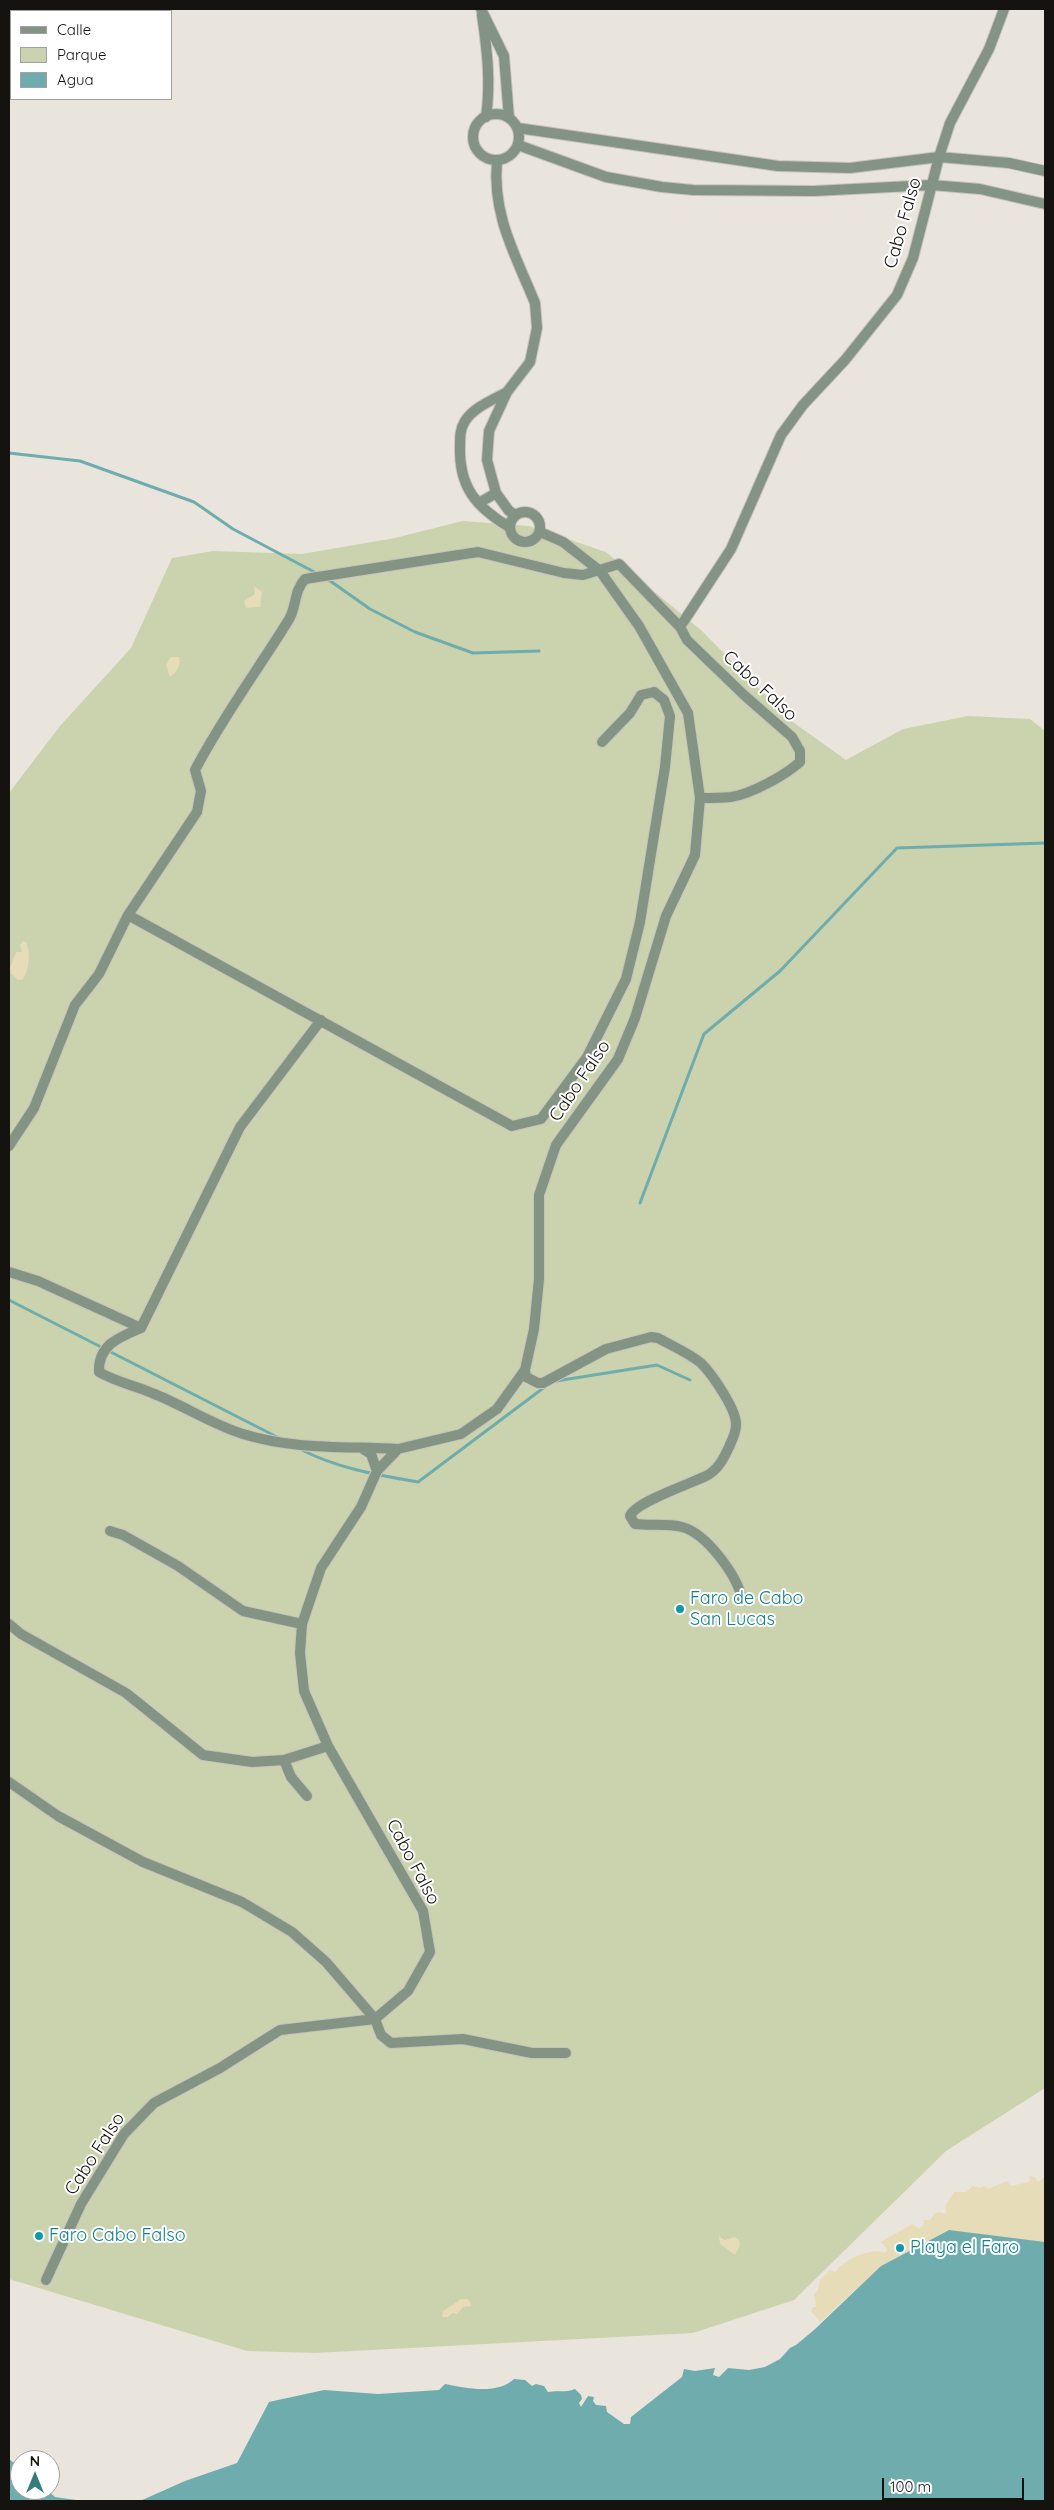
<!DOCTYPE html>
<style>
body{margin:0}
#map{position:relative;width:1054px;height:2510px;overflow:hidden;background:#eae5dc;font-family:Quicksand,sans-serif}
canvas{display:block}
.frame{position:absolute;inset:0;border:10px solid #151310;pointer-events:none}
.legend{position:absolute;left:10px;top:10px;width:162px;height:90px;box-sizing:border-box;background:#fff;border:1px solid #a1a19f;margin:0;padding:6px 9px;list-style:none;font-size:15px;color:#151310}
.legend li{display:flex;align-items:center;gap:10px;height:25px}
.legend b{width:25px;border:1px solid #a1a19f}
.north{position:absolute;left:10px;top:2450px;width:50px;height:50px;box-sizing:border-box;background:#fff;border:1px solid #a1a19f;border-radius:50%;rotate:0deg;font-size:14px;font-weight:700;line-height:20px;text-align:center;color:#151310}
.north::after{content:'';display:block;margin:auto;width:18px;height:22px;background:#347d7e;clip-path:polygon(50% 0,100% 100%,50% 72%,0 100%)}
.scale{position:absolute;left:882px;top:2478px;width:142px;height:22px;box-sizing:border-box;border:2px solid #151310;border-top:0;padding-left:6px;font-size:15px;line-height:18px;white-space:nowrap;color:#151310;-webkit-text-stroke:4px #fff;paint-order:stroke}
</style>
<div id="map">
<canvas width="1054" height="2510"></canvas>
<div class="frame"></div>
<ul class="legend">
<li><b style="height:6px;background:#839384"></b>Calle</li>
<li><b style="height:14px;background:#cad3ad"></b>Parque</li>
<li><b style="height:14px;background:#6facad"></b>Agua</li>
</ul>
<div class="north">N</div>
<div class="scale">100 m</div>
</div>
<script>
const c = document.querySelector('canvas').getContext('2d');
c.lineJoin = 'round';
function fill(path, color) {
  c.fillStyle = color;
  c.fill(path, 'evenodd');
}
function trace(path, color, width, dash) {
  c.strokeStyle = color;
  c.lineWidth = width;
  c.lineCap = dash ? 'butt' : 'round';
  c.setLineDash(dash || []);
  c.stroke(path);
}
function drawText(font, color, halo, rows, align = 'center') {
  c.font = font + ' Quicksand,sans-serif';
  c.lineWidth = 4;
  c.setLineDash([]);
  c.textBaseline = 'middle';
  c.strokeStyle = halo;
  c.fillStyle = color;
  for (const [text, x, y, turn = 0] of rows) {
    c.save();
    c.translate(x, y);
    c.rotate((+turn || 0) * Math.PI / 180);
    c.textAlign = isNaN(turn) ? turn : align;
    if (halo) c.strokeText(text, 0, 0);
    c.fillText(text, 0, 0);
    c.restore();
  }
}
const green = new Path2D(`
 M463 521 529 526 606 552 701 630 790 720 846 760 903 729 968 716 1030 719 1045 731V2088L946 2151 794 2300 693 2333 315 2353 247 2351 9 2279V793L60 726 131 648 172 558 213 551 302 554 395 538Z`);
const sand = new Path2D(`
 M254 586 262 592 260 607 246 608 244 601 255 594Z
 M171 657H179C182 665 176 673 170 677L166 665Z
 M23 941 26 942C31 951 29 973 22 980H18L11 973 10 968 16 952H22L20 945Z
 M1030 2176 1035 2177 1038 2182 1045 2177V2242L948 2230 881 2266 820 2322 811 2311 813 2307H816L814 2294 818 2290 820 2280 830 2270 836 2272C840 2261 874 2246 884 2253L888 2250 881 2242 912 2224 919 2229 923 2226 924 2220H930L934 2214 938 2212 947 2214 945 2206 954 2192H966L973 2186 980 2188 984 2186 988 2189 1007 2181 1011 2186 1029 2182Z
 M719 2235 721 2238 725 2240 734 2237 739 2240 740 2246 735 2255 720 2244Z
 M461 2299H468L472 2306 463 2307 457 2314 453 2313 448 2317H442L443 2311Z`);
const water = new Path2D(`
 M949 2230 1045 2242V2501H140L185 2481 237 2463 269 2402 324 2390 378 2394 439 2390 445 2384C465 2388 498 2395 514 2379L525 2380 532 2386 536 2384 544 2386 548 2392C558 2390 565 2393 575 2389L581 2395 582 2399 579 2403 581 2407 588 2396 594 2397 593 2401 596 2405 606 2406 607 2412 624 2424H630L631 2417 682 2377 684 2369 695 2371 715 2368 713 2375 719 2377 728 2368 749 2370 765 2367 780 2359 790 2348 796 2345 814 2330 881 2266Z
 M9 2459 20 2468V2490H47L55 2497 83 2501H9Z`);
const stream = new Path2D(`
 M9 453 80 461 194 502 233 529 318 574
 M326 578 370 609 415 632 473 653 539 651
 M640 1203 704 1034 780 971 897 848 1045 843
 M9 1300 279 1438
 M556 1381 657 1365 690 1380
 M300 1449C336 1468 377 1475 418 1482L546 1386`);
const minor = new Path2D(`
 M481 9 504 56 509 118
 M482 15C487 49 491 82 486 117
 M473 137a23 23 0 1 1 46 0a23 23 0 1 1-46 0Z
 M518 128 778 166 850 168 939 157 1009 163 1045 171
 M518 145 606 177 662 187 693 190 814 191 931 185 980 189 1045 204
 M497 161C492 215 515 254 535 303L537 328 530 362 507 392 489 431 487 460 496 493 509 511 516 515
 M507 392C493 400 474 407 465 421 460 429 460 437 460 447 459 487 476 507 509 527
 M479 503 496 493
 M510 527a15 15 0 1 1 30 0a15 15 0 1 1-30 0Z
 M540 532 563 542 600 571 639 626 688 713 700 798 695 855 666 916 635 1018 618 1059 556 1145 539 1195V1279L534 1329 525 1370 526 1377 538 1383H543L606 1349 651 1337 658 1338C672 1346 689 1353 701 1363 712 1374 737 1410 736 1425 736 1433 732 1440 729 1447 724 1458 718 1470 706 1476 692 1483 635 1502 630 1516L635 1524C651 1526 667 1523 682 1527 706 1533 737 1575 742 1599
 M700 798C710 798 721 798 731 797 751 794 784 776 800 762V751L792 737 744 695 687 640 680 627 731 549 781 435 803 405 845 360 897 295 913 258 939 157 950 123 989 49 1004 9
 M128 915 512 1126 541 1119 587 1057 626 979 640 922 665 767 670 716 664 700 654 692 641 695 630 713 602 742
 M321 1020 240 1127 141 1328C119 1337 98 1345 99 1372 116 1382 134 1385 152 1393 183 1405 211 1424 243 1434 295 1450 345 1446 398 1449
 M9 1146 34 1108 75 1005 99 974 128 915 197 812 201 791 195 770C222 718 257 671 288 621 297 608 293 592 305 579L478 552 564 573 583 575 619 564 680 627
 M9 1272 38 1281 141 1328
 M363 1449 371 1454 377 1471
 M110 1531 123 1535 178 1566 243 1611 302 1624
 M9 1624 21 1634 126 1693 203 1755 252 1762 284 1760 328 1746
 M284 1760 291 1777 307 1796
 M9 1782 58 1816 143 1862 242 1902 292 1932 326 1962 375 2019 381 2035 391 2043 463 2039 532 2053H566
 M46 2280 81 2204 124 2134 154 2103 220 2068 280 2030 375 2019 408 1991 430 1952 423 1911 328 1746 304 1691 300 1653 302 1624 321 1568 361 1507 377 1471 398 1449 461 1434 497 1409 525 1370`);
const markers = [
 [680,1609,5,"#0f9aa8"],
 [39,2236,5,"#0f9aa8"],
 [900,2248,5,"#0f9aa8"]
];
const streetNames = [
 ["Cabo Falso",903,223,-74],
 ["Cabo Falso",760,686,43],
 ["Cabo Falso",580,1081,-56],
 ["Cabo Falso",413,1862,62],
 ["Cabo Falso",95,2154,-57]
];
const cultureNames = [
 ["Faro de Cabo",690,1599],
 ["San Lucas",690,1620],
 ["Faro Cabo Falso",49,2236],
 ["Playa el Faro",910,2248]
];
fill(green, '#cad3ad');
fill(sand, '#e6dcb7');
fill(water, '#6facad');
trace(stream, '#6facad', 3);
trace(minor, '#c8c3bb', 12);
trace(minor, '#839384', 10);
for (const [x, y, r, color] of markers) {
  const dot = new Path2D();
  dot.arc(x, y, r, 0, 2 * Math.PI);
  c.fillStyle = color;
  c.fill(dot);
  trace(dot, '#fff', 2);
}
drawText('18px', '#151310', '#fff', streetNames);
drawText('18px', '#0d838f', '#fff', cultureNames, 'left');
</script>
